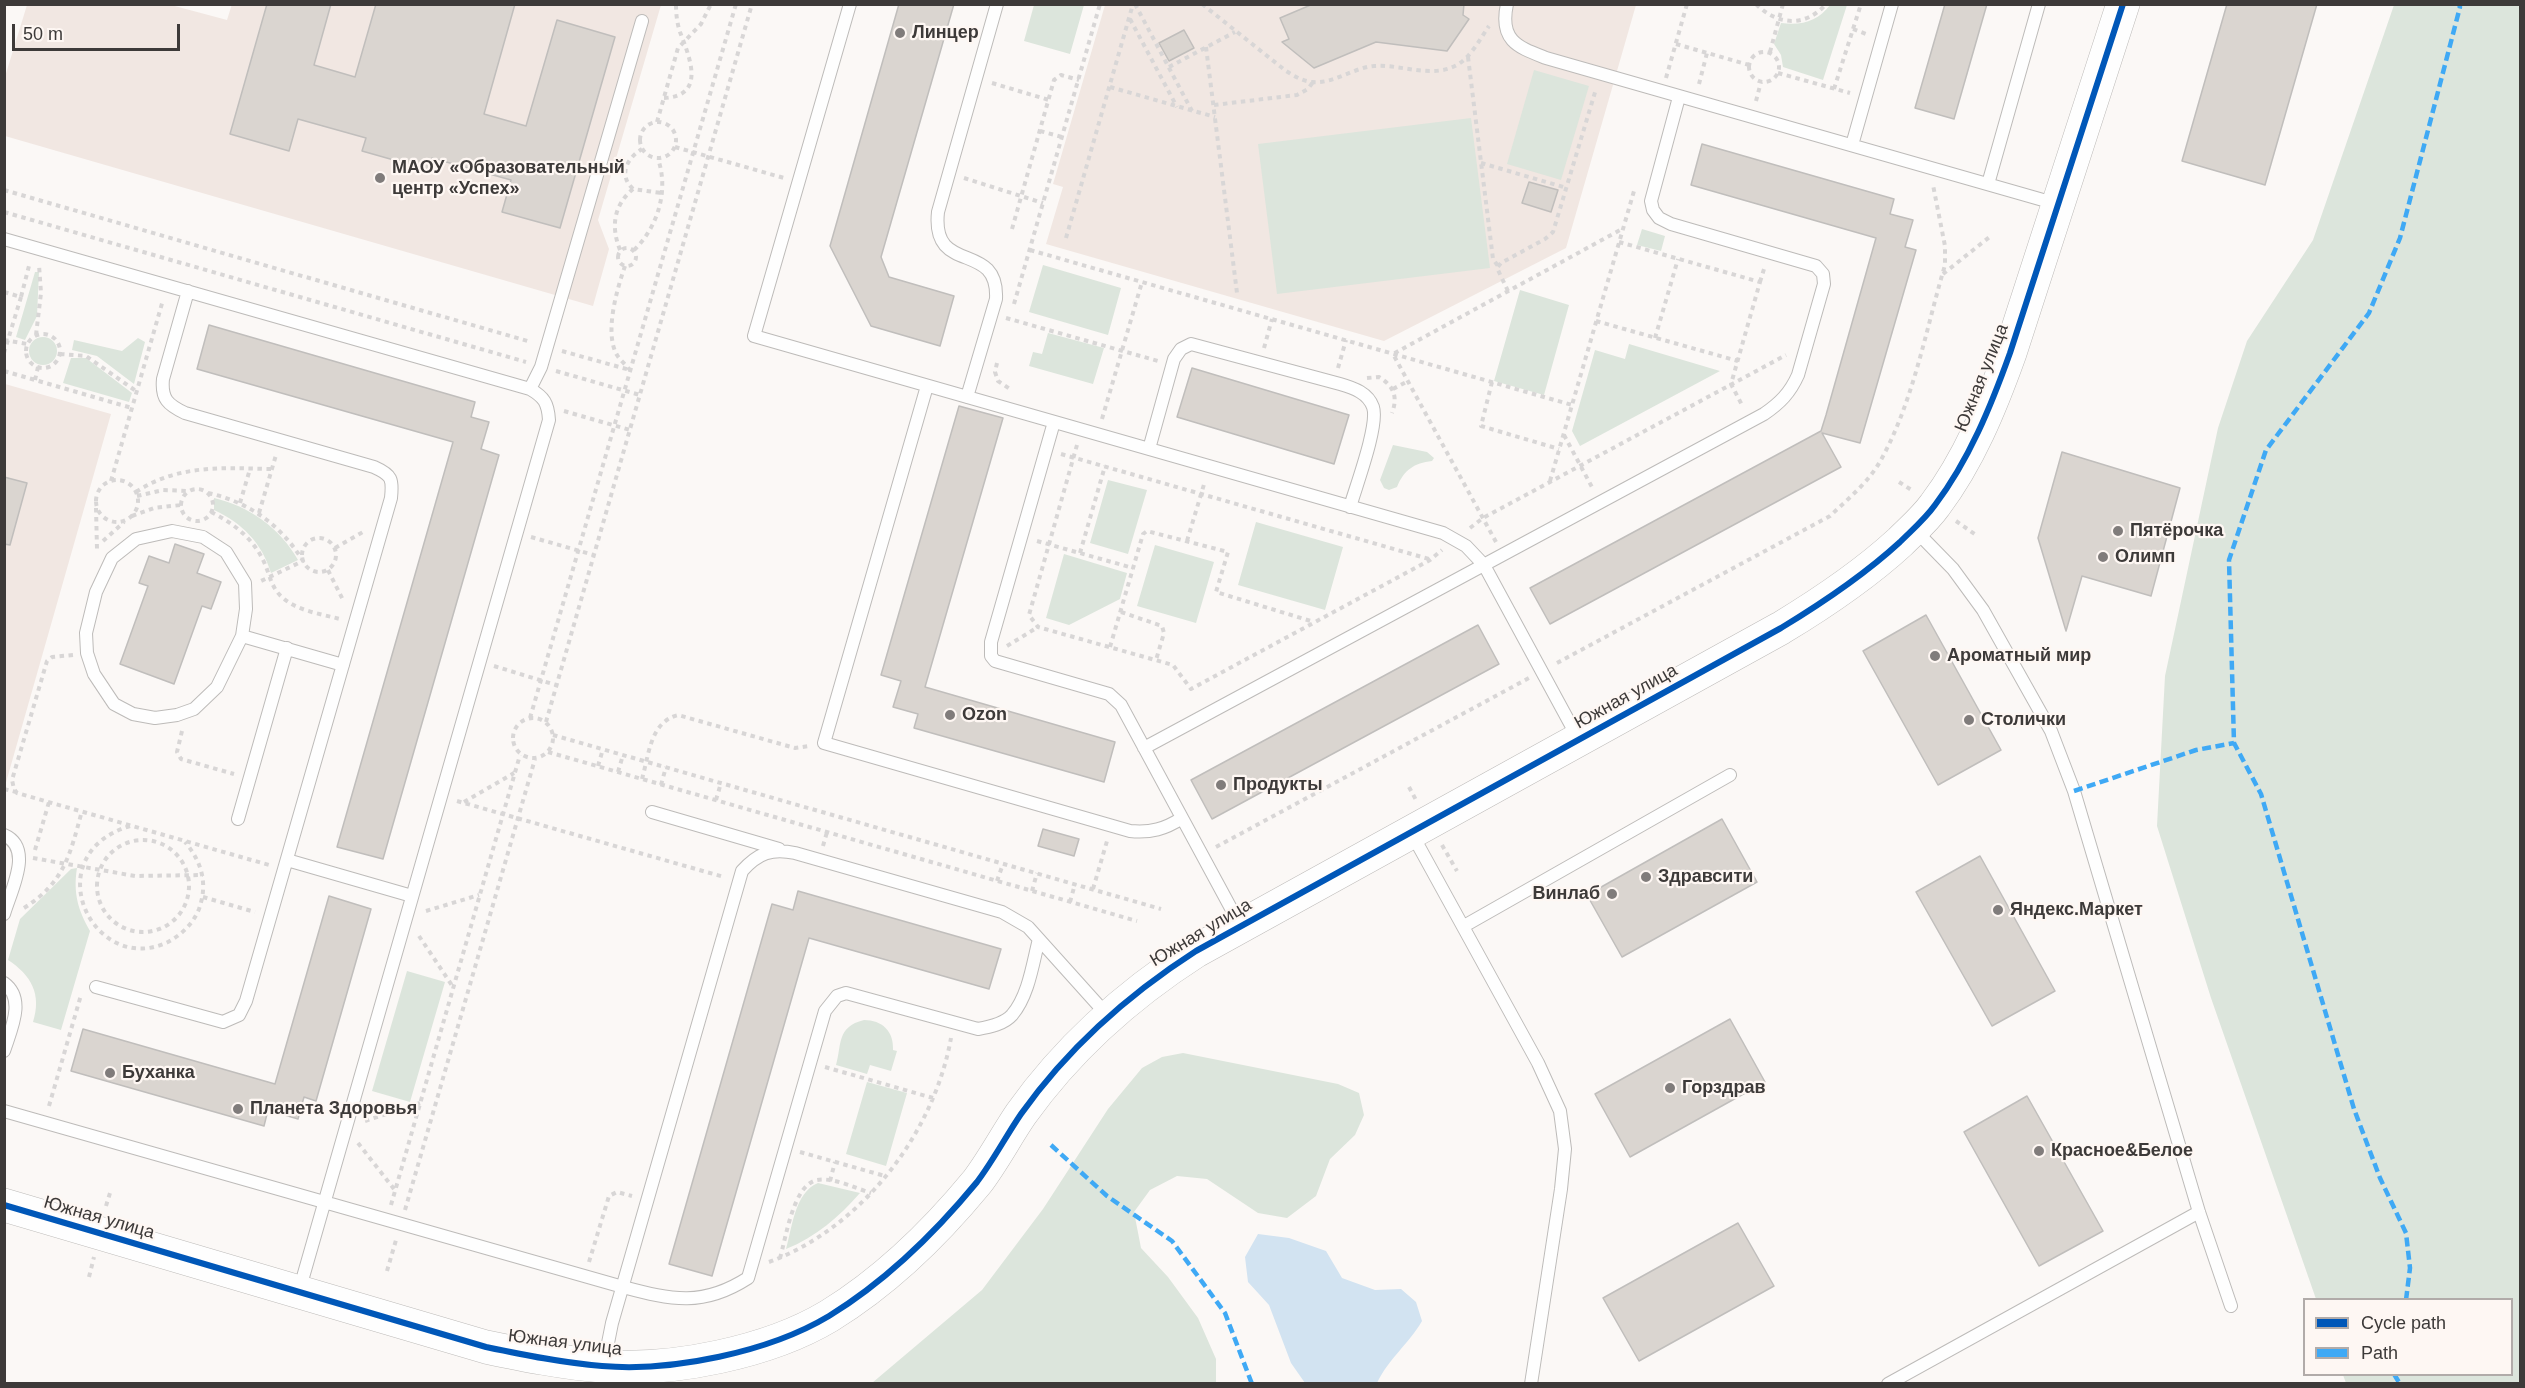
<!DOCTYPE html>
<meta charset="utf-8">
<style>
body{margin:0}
#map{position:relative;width:2525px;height:1388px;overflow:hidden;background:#fbf8f6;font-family:Arial,sans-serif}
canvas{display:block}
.frame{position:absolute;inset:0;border:6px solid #3d3a39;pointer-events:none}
.legend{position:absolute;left:2303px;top:1298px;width:210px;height:78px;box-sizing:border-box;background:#fef7f3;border:2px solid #b1aba9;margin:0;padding:8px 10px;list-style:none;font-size:18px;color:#3d3a39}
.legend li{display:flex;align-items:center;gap:12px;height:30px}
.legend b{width:30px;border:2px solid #b1aba9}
.scale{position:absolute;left:12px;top:24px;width:168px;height:27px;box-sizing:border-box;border:3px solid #3d3a39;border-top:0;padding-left:8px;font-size:18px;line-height:21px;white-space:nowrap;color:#3d3a39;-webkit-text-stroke:4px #fef7f3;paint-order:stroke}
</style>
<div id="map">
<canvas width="2525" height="1388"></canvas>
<div class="frame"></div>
<ul class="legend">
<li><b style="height:8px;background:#0057b8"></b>Cycle path</li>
<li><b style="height:8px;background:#3fa9f5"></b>Path</li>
</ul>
<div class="scale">50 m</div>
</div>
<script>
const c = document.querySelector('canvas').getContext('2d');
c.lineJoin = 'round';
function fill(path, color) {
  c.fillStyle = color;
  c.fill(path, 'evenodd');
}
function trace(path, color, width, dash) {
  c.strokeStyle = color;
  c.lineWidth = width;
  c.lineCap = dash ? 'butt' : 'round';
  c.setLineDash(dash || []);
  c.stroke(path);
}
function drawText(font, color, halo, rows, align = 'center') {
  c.font = font + ' Arial,sans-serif';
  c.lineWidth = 4.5;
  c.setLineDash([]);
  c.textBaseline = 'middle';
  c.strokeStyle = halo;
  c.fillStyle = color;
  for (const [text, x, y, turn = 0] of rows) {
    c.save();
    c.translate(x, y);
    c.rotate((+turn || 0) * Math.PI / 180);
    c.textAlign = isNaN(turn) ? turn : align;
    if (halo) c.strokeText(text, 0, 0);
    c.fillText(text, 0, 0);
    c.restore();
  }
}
const built = new Path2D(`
 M232 4 661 5 598 220 609 249 593 306 5 136 4 80 27 5H171L227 20Z
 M1105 5H1636L1566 248 1384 341 1046 244 1063 187 1053 184Z
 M5 384 111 414 5 786Z`);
const green = new Path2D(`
 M1034 5H1084L1070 54 1024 41Z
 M1830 5H1847L1823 80 1783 67 1781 55 1774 44 1781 23C1802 26 1818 21 1830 5Z
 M2394 5H2520V1383H2346L2343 1375 2512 1374V1300L2316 1299 2211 998 2157 826 2165 676 2218 428 2247 341 2313 240Z
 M1534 70 1589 86 1561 180 1507 164Z
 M1471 118 1490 268 1277 294 1258 144Z
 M1642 229 1665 236 1661 251 1637 245Z
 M1043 265 1121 288 1108 335 1029 312Z
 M35 272H39L37 316 25 340 16 337Z
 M1520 290 1569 305 1544 395 1494 381Z
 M1048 333 1104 348 1093 384 1029 366 1033 352 1042 354Z
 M29 351a14 14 0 1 1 28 0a14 14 0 1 1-28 0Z
 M138 338 145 342 134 384 97 356 72 350 74 340 122 351Z
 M1629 344 1720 371 1580 446 1572 431 1595 350 1625 359Z
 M71 358H86L132 393 129 402 63 383Z
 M1393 445 1427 452 1434 458 1432 461C1414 463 1404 470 1397 487L1389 490 1384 488 1380 480Z
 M1108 480 1147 490 1128 554 1090 543Z
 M214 498C249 506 280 528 298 560L271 573C262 543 242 523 214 510Z
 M1256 522 1343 547 1325 610 1238 585Z
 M1155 545 1214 562 1196 623 1137 606Z
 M1064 554 1127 573 1120 599 1069 625 1046 618Z
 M77 868C73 893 78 910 90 931L61 1030 33 1022C42 994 31 975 8 960L20 919 71 869Z
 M407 971 445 982 410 1102 372 1091Z
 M864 1020C882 1020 894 1031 893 1050L897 1051 891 1071 870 1065 867 1074 836 1065C842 1045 836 1027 864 1020Z
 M1183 1053 1338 1084 1359 1093 1364 1115 1355 1135 1330 1159 1316 1196 1287 1218 1258 1213 1207 1179 1177 1176 1150 1190 1134 1212 1141 1248 1168 1277 1198 1318 1216 1359V1383H872L982 1290 1043 1209 1108 1109 1142 1068 1162 1057Z
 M867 1082 907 1093 886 1166 846 1154Z
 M818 1183 860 1193C839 1217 816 1237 786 1249 792 1228 795 1192 818 1183Z`);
const water = new Path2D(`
 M1258 1234 1289 1238 1326 1251 1342 1278 1375 1290 1401 1289 1416 1302 1422 1321C1408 1345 1389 1358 1377 1383H1305L1291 1363 1269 1305 1248 1282 1245 1257Z`);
const building = new Path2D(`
 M267 4H331L314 65 355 77 376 4H515L484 114 526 126 557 20 615 37 560 228 502 212 511 180 432 158 429 170 362 151 366 138 298 119 289 151 230 134Z
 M899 4H954L881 257 889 277 954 296 940 346 871 326 830 246Z
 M1313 4H1464L1463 15 1469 19 1447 51 1376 42 1314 68 1282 42 1289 39 1280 18Z
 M1945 4H1987L1954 119 1915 108Z
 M2227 4H2317L2265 185 2182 161Z
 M1184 30 1194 48 1169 61 1159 43Z
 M1702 144 1894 199 1890 214 1913 220 1905 247 1916 250 1860 443 1822 433 1841 467 1550 624 1530 588 1821 431 1826 415 1876 238 1691 185Z
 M1529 182 1558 190 1551 212 1522 203Z
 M209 325 475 402 471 417 489 422 481 449 499 455 383 859 337 847 453 442 197 369Z
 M1192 368 1349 415 1334 464 1177 417Z
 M959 406 1003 418 925 687 1115 742 1104 782 914 728 918 714 893 707 901 681 881 675Z
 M2062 452 2180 488 2151 596 2082 576 2066 631 2038 538Z
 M4 477 27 483 10 545 4 544Z
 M175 544 204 554 197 573 221 582 211 609 202 606 174 684 120 664 148 586 139 583 149 556 169 563Z
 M1926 615 2001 750 1938 785 1863 651Z
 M1478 625 1499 664 1212 819 1191 780Z
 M1722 819 1757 882 1622 957 1587 895Z
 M1043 829 1079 839 1074 856 1038 846Z
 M1980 856 2055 991 1992 1026 1916 892Z
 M798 891 1001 949 989 989 809 938 712 1276 669 1264 772 904 793 910Z
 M329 896 371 909 316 1101 304 1097 298 1119 268 1110 264 1126 71 1071 83 1029 275 1084Z
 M1730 1019 1765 1082 1630 1157 1595 1094Z
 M2027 1096 2103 1231 2039 1266 1964 1132Z
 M1738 1223 1774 1286 1639 1361 1603 1298Z`);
const path = new Path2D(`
 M1135 4 1192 111
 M1202 4 1286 71C1294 76 1302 81 1312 82 1334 84 1352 68 1374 66 1401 64 1432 79 1457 65 1471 57 1480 39 1489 26
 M1756 4C1777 25 1805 28 1826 4
 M1130 19 1177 107
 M1853 29 1866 34
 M1676 44 1749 65
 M1206 47 1237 293
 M1749 67a15 15 0 1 1 30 0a15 15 0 1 1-30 0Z
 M1770 52 1783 4
 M1468 57 1493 259 1498 266
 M1169 67 1235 32
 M1778 73 1850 93
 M1666 78 1687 4
 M992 83 1049 100
 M1699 84 1707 53
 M1110 87 1215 117
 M1834 89 1861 4
 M664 98C707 96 689 56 680 32 677 23 676 14 676 4
 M1756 101 1761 82
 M1214 105 1297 95 1308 89 1313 82
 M657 122 678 48 701 24 711 4
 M640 140a18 18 0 1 1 36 0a18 18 0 1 1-36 0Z
 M1040 131 1062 137
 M675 147 784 178
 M1481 163 1567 188
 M964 178 1043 203
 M633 189C618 175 627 158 642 149
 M4 190 531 342
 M4 212 526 362
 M1012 229 1054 80 1061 75 1079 80
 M1066 238 1133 4
 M1619 242 1760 282 1731 384 1743 407
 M618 257a9 9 0 1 1 18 0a9 9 0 1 1-18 0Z
 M620 250C611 227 613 206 633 189L661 193
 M634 250C658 227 669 190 658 159
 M1030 250 1572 405
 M625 266C617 289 604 333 617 355 620 360 626 365 630 370
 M1943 274 1992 235
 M1760 282 1764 269
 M1508 291 1497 268 1501 263 1545 239 1553 232 1596 89
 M4 292 21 297 30 262
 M1014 304 1100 4
 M1006 318 1158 361
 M1596 321 1738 361
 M26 351a17 17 0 1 1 34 0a17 17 0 1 1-34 0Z
 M36 335 41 293 39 265
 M1655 338 1678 259
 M4 340 27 344
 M1264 348 1272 319
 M562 351 630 370
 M4 353 21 297
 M60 354 86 356 136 391
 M997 363 995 372 998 381 1010 389
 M1338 368 1346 340
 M4 371 132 408
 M556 371 640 395
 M1367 378 1379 377C1394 386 1398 397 1392 413
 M35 380 38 367
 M1492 382 1481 426 1559 449
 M1393 389 1408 381
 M564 411 630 430
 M1102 419 1142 282
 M1564 435 1593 489
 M1077 445 1029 615 1038 627 1173 665 1191 689 1430 560 1442 550
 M1061 454 1429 559
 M96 501a21 21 0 1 1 42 0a21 21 0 1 1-42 0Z
 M111 481 163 300
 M1550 481 1634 191
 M1899 482 1913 491
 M181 505a16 16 0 1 1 32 0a16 16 0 1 1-32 0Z
 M136 492C178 464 223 468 272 469
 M208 493C249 502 281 525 303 561L261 581
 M137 496 163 490 189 491
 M240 503 250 469
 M96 508 97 549
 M211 512C233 523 253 538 264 562 270 575 271 588 283 598 298 611 321 614 340 619
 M259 513 276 455
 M132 516 154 508 181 505
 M1956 521 1976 535
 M1470 528 1483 518 1786 355
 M531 537 594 555
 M302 555a17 17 0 1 1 34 0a17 17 0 1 1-34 0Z
 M103 541 124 522
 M1037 541 1133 568
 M1187 541 1205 481
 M1496 542 1393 354 1622 229
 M335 548 363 532
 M1080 553 1105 466
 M328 570 344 602
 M1121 612 1162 626 1164 633 1156 660
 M1007 646 1038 627
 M1110 647 1143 534 1147 531 1228 552 1216 592 1314 622
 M73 655 52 657 47 661 12 780 14 789 17 793 269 865
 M1557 663 1830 516C1849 498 1870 481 1882 458 1914 399 1926 329 1945 265V246L1933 185
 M494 666 556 685
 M513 738a20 20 0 1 1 40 0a20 20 0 1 1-40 0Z
 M530 718 736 4
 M546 722 752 4
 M182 731 177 752 181 759 234 774
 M553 735 1161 909
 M548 752 1137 921
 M598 766 603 749
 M618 772 623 755
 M642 779C649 755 650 722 678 715L795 748 809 746
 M661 785 666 767
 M1409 787 1416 800
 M4 789 16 792
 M716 800 721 783
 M457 801 724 877
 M464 802 514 773
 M130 826C34 855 93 978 168 942 181 935 193 924 199 909 208 884 202 862 185 842
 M97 886a46 46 0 1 1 92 0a46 46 0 1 1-92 0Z
 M1442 845 1457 871
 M823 846 827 832
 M1216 847 1529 678
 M35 850 49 802
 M33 858 135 876 203 875
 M997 881 1003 864
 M1093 889 1107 841
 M1032 891 1037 873
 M203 897 255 912
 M1070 902 1075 884
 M24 908C65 882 70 854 82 811
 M426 911 479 895
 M419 936 453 987
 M825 1067 933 1098
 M49 1106 81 995
 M365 1121 420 1103
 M358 1143 394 1189
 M800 1152 885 1176
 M830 1181 835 1162
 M391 1205 520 755
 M106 1206 110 1193
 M405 1210 535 759
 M780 1258C786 1238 793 1185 817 1180 833 1177 855 1188 871 1193
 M589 1262 609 1196 617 1192 632 1196
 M769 1262C862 1228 934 1133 951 1038
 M387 1271 396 1240
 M89 1277 94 1257`);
const lane = new Path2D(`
 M850 4 754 336 1443 533 1466 546 1484 565 1579 740
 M1507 4C1499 41 1518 47 1546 58L2057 204
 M1852 145 1892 4
 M1988 184 2039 4
 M4 239 530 389C544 397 548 403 549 420L299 1291
 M927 386 824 743 1130 831C1151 833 1165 829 1182 818
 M530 389 541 367 642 21
 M967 397 996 299C999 239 931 277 938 212L997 4
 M1054 422 991 642V656L995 661 1109 694 1121 705 1240 925
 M1149 449 1174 359 1181 349 1191 344 1340 384C1354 388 1368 393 1373 407 1379 425 1356 486 1350 507
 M1914 529 1953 569 1983 610 2051 731 2074 791 2199 1212 2231 1306
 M172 531 203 537 226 552 245 583 246 609 242 636 217 687 194 709 177 715 155 718 133 714 114 704 94 674 87 653 86 633 96 592 112 558 136 539Z
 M242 636 343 665
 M1144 748 1764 414C1780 403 1790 393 1798 375L1824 284 1823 274 1816 266 1671 224 1659 218 1653 210 1651 201 1679 97
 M652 812 779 849
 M238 819 287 648
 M1412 834 1538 1063 1560 1111 1565 1149 1561 1189 1531 1384
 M4 835C34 848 11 890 4 914
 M287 860 412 896
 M1464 926 1730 775
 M4 983C26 999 11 1029 4 1051
 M96 987 223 1022 239 1015 246 1001 391 498C393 479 392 475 374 467L185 413C168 405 161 399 163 379L188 291
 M4 1111 623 1287C672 1300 703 1307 748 1278L825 1011 837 996 846 993 978 1029C990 1027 1004 1024 1012 1015 1029 995 1033 962 1039 939
 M604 1363 612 1323 742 871C758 853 772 848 795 853L1002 912 1028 927 1108 1016
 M1888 1384 2199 1212`);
const secondary = new Path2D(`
 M4 1205 486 1347C524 1355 563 1363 602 1366 672 1372 769 1352 829 1316 886 1281 935 1233 977 1182 993 1161 1006 1136 1021 1114 1068 1048 1129 994 1196 951L1781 628C1824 602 1863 576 1900 542 1912 530 1925 519 1935 505 1969 460 1991 406 2010 353L2123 4`);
const quiet = new Path2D(`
 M2074 791 2196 750 2234 743
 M1051 1145 1107 1196 1172 1241 1225 1313 1252 1384
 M2406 1300 2410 1268 2406 1233 2380 1178 2354 1109 2261 794 2234 743 2229 560 2266 450 2369 313 2400 238 2460 7 2459 4
 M2394 1374 2400 1384`);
const cycleway = new Path2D(`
 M4 1205 486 1347C524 1355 563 1363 602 1366 672 1372 769 1352 829 1316 886 1281 935 1233 977 1182 993 1161 1006 1136 1021 1114 1068 1048 1129 994 1196 951L1781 628C1824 602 1863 576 1900 542 1912 530 1925 519 1935 505 1969 460 1991 406 2010 353L2123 4`);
const markers = [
 [900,33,6,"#807c7b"],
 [380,178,6,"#807c7b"],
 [2118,531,6,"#807c7b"],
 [2103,557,6,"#807c7b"],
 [1935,656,6,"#807c7b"],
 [950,715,6,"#807c7b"],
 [1969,720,6,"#807c7b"],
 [1221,785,6,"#807c7b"],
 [1646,877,6,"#807c7b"],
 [1612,894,6,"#807c7b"],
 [1998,910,6,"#807c7b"],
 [110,1073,6,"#807c7b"],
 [1670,1088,6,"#807c7b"],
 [238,1109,6,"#807c7b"],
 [2039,1151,6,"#807c7b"]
];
const poiNames = [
 ["Линцер",912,33],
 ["МАОУ «Образовательный",392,168],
 ["центр «Успех»",392,189],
 ["Пятёрочка",2130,531],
 ["Олимп",2115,557],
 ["Ароматный мир",1947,656],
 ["Ozon",962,715],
 ["Столички",1981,720],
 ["Продукты",1233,785],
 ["Здравсити",1658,877],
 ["Винлаб",1600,894,"right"],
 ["Яндекс.Маркет",2010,910],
 ["Буханка",122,1073],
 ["Горздрав",1682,1088],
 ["Планета Здоровья",250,1109],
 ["Красное&Белое",2051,1151]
];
const streetNames = [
 ["Южная улица",1982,378,-68],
 ["Южная улица",1626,697,-29],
 ["Южная улица",1201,933,-31],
 ["Южная улица",99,1218,16],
 ["Южная улица",565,1343,7]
];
fill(built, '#f1e7e2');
fill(green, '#dce5dc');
fill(water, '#d2e3f1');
fill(building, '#dad5d0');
trace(building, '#c0bebc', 1.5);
trace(lane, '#bdbbb9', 14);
trace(secondary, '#bdbbb9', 34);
trace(path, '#d8d6d6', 4, [4.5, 4.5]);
trace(lane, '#fefefe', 12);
trace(secondary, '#fefefe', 33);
trace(quiet, '#3fa9f5', 4.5, [9, 4.5]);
trace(cycleway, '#0057b8', 6);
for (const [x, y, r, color] of markers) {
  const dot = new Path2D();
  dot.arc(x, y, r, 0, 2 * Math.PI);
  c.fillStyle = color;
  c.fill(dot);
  trace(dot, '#fef7f3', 2);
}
drawText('bold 18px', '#3d3a39', '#fef7f3', poiNames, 'left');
drawText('18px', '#3d3a39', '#fef7f3', streetNames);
</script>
